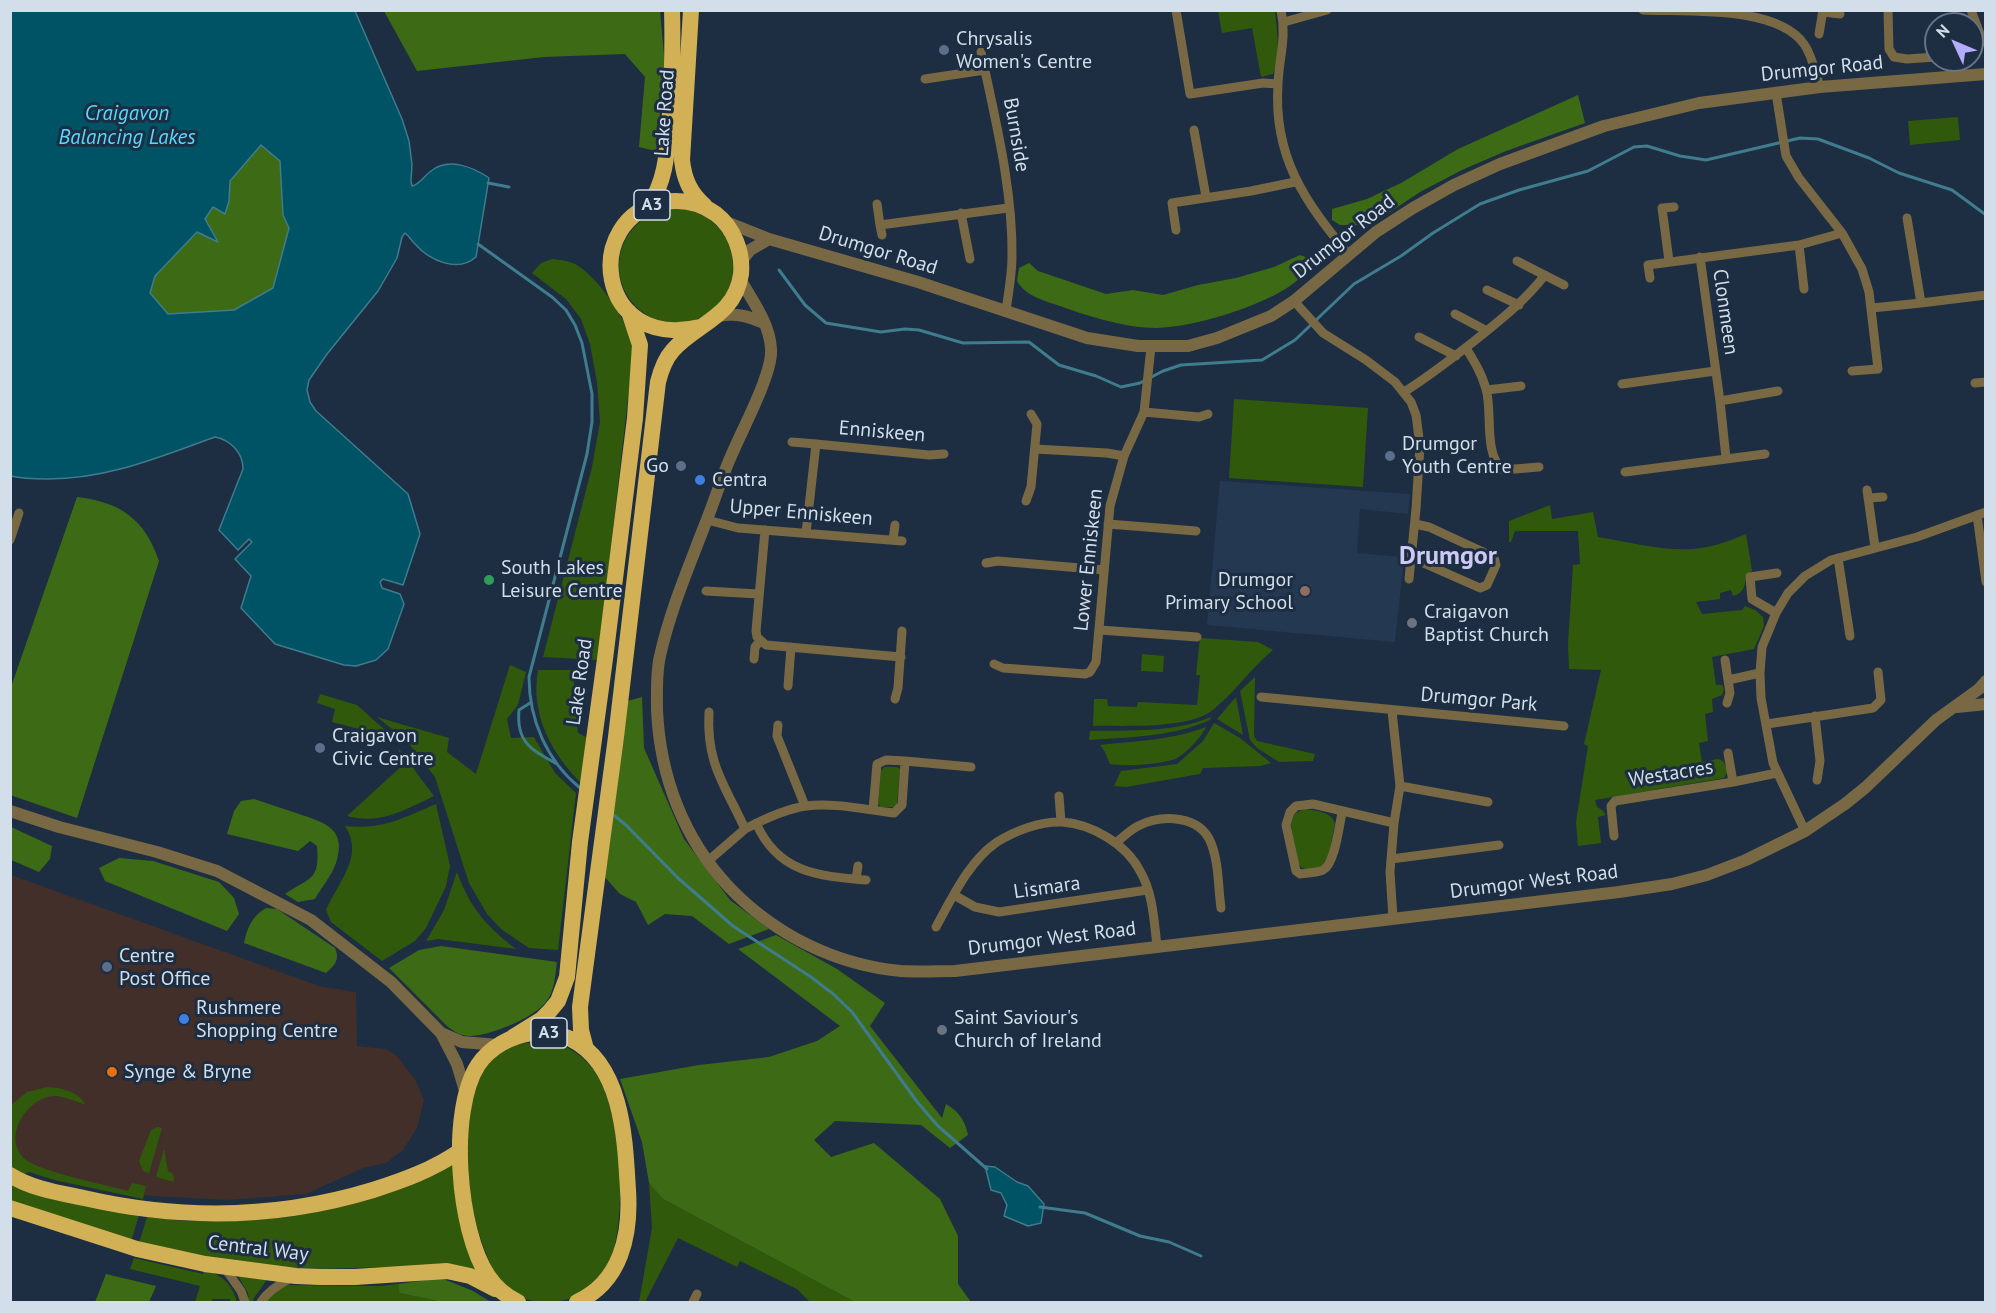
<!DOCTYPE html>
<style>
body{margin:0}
#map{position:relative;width:1996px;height:1313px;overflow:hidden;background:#1d2d42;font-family:"PT Sans",sans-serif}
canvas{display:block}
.frame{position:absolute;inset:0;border:12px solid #d3deeb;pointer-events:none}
.north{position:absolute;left:1924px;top:12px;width:60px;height:60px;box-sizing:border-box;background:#1d2d42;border:2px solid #667486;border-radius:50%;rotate:314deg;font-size:16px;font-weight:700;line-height:24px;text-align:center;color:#d3deeb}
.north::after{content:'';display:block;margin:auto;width:21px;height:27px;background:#b5acf9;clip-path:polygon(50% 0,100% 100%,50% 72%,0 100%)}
</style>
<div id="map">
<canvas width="1996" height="1313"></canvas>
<div class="frame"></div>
<div class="north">N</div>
</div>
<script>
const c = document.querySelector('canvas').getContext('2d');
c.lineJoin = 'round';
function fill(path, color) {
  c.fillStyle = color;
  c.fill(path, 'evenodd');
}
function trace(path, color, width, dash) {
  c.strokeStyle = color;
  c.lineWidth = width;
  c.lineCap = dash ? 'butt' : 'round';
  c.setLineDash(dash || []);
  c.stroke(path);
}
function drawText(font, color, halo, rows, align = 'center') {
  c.font = font + ' "PT Sans",sans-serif';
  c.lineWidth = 6;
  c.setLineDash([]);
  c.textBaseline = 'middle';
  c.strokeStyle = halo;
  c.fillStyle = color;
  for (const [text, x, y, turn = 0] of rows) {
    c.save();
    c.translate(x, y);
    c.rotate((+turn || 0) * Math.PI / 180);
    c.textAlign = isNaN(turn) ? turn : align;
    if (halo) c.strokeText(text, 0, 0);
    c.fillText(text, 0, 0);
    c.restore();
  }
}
const commercial = new Path2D(`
 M11 875 319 986 356 992 357 1046 386 1049 397 1056 416 1081 424 1100 417 1128 403 1150 386 1163 363 1168 306 1194 228 1200 136 1195 20 1165 11 1147Z`);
const built = new Path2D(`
 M1220 481 1410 494 1408 514 1360 509 1357 553 1404 557 1395 642 1207 625Z`);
const green = new Path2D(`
 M1218 11H1275C1277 30 1281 56 1273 74L1261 77 1252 28 1222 33Z
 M1958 117 1960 140 1910 145 1908 121Z
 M619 266a57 57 0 1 1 114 0a57 57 0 1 1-114 0Z
 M552 259C560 260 567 260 575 264 596 275 625 317 631 340 633 347 632 356 632 363L598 660 543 657 592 467 600 422 597 382 590 344 581 319 566 299 532 273 541 263Z
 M1234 399 1368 408 1363 487 1229 478Z
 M1550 505 1552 519 1593 512 1598 537C1628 542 1661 551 1692 549 1710 548 1730 541 1746 534L1752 571 1746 576C1745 586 1744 593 1733 596L1731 590 1720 593V599L1696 602 1702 614 1742 610 1745 606 1755 610 1763 617 1764 626 1754 649 1712 657 1716 685H1722L1724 689 1722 695 1712 699 1713 712 1705 714 1708 741 1699 743 1702 762 1718 759 1723 761 1728 771 1724 778 1595 800 1597 807 1602 810 1606 815 1598 817 1601 843 1578 846 1576 822 1588 746 1584 744 1601 670 1569 669 1568 644 1573 565 1580 564 1578 531H1515L1511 542H1509V521Z
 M1200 638 1258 642 1273 650C1251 668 1236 691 1214 709 1190 730 1124 725 1093 726L1094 699H1107L1108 706 1137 707 1138 702 1197 705 1200 675H1196Z
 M1142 654 1164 656 1163 672 1141 671Z
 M510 665 526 672 518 705 507 719 511 738 534 737 555 773 576 793 558 950 529 948 501 929 487 914 469 883 435 777 407 741 377 717 449 738 447 752 476 774Z
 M538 670H573L578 733 586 737 583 785C552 755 530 715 538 670Z
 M1255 677 1254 736 1257 741 1315 754 1313 761 1279 762 1257 748 1250 740 1240 691Z
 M320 694 357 705 394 738 332 722 335 709 317 703Z
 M1236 697 1243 735 1217 719Z
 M1211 717 1210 720C1172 737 1131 737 1089 740L1090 731C1131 730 1172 733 1211 717Z
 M1214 723 1240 738 1271 763 1261 766 1203 768 1200 774 1126 787 1114 786 1121 771 1177 764 1203 741Z
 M1206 727C1201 738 1187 752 1177 758 1167 764 1121 767 1110 764L1105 752 1100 745C1135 741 1173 740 1206 727Z
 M398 748 434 796C405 810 380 825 347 816L404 764Z
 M884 767H897L900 769 897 805 893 807H881L878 804 881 771Z
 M436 804 450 866 446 886 426 928 415 941 382 961 331 922 326 910C338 882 365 856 345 826 382 830 403 818 436 804Z
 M1304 809C1316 811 1332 811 1335 824 1331 838 1331 866 1314 869 1306 870 1302 869 1297 863L1291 825 1294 814Z
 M457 872C470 908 486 926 516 949L438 939 426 941 444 910Z
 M547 1041C566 1045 580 1053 592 1068 624 1109 626 1210 612 1258 608 1272 585 1293 571 1298 541 1308 515 1301 495 1275 492 1270 490 1263 488 1258 472 1221 466 1179 466 1139 466 1119 475 1082 487 1066 502 1045 524 1042 547 1041Z
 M47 1087C63 1088 77 1091 86 1105 77 1102 64 1096 54 1096 27 1097 0 1139 26 1160 42 1172 106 1185 128 1191L132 1183 146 1186 143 1199 54 1180 29 1172 24 1174 10 1166V1106L27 1092Z
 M157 1127 162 1128 149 1173 143 1171 139 1161 151 1130Z
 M169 1132 164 1148 168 1171 173 1174 174 1182 156 1177Z
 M453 1158C453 1198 464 1233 476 1271L386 1267 321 1269 270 1266 208 1258 139 1243 147 1217 185 1221 290 1217 348 1205Z
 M10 1183 139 1215 131 1242 11 1203Z
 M649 1183 663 1199 855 1302H810L797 1289 740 1261 737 1267 678 1238 645 1302H639L652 1228Z
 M134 1258 203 1274 204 1269C222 1275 232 1284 237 1302H230V1299H212V1302H195L200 1286 130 1269Z
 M238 1276 268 1278 254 1298 253 1302H249L248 1293Z
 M398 1284 401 1293 442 1302H264L281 1285 380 1286Z`);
const forest = new Path2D(`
 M384 11H660L665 66 656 151 639 147 645 77 625 54 544 57 417 71Z
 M1578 95 1585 123 1506 151 1462 170 1420 192 1384 216 1364 225H1340L1332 220V209L1367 199 1401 183 1458 149Z
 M261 145 280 161 283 215 290 228 273 288 234 310 168 314 150 293 155 276 197 231 213 207 224 213 229 201 230 181Z
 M1300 255 1311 259 1312 268C1304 275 1296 282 1287 288 1255 308 1194 327 1156 328 1128 328 1090 317 1063 307 1046 301 1026 297 1017 281L1019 268 1029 263 1038 271 1106 294 1133 290 1163 295 1198 285 1236 278 1274 267Z
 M77 497C120 502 145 519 159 561L77 818 10 795 11 687Z
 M642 697 644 748 684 839 730 900 769 929 729 944 692 916 665 914 648 925 636 902 620 894 603 875 624 702Z
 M254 799C269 804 284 809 299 814 326 823 347 829 336 863 332 875 321 888 315 899L298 902 285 894C310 877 320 881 317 846L310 841 298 851 227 834 234 811 241 801Z
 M11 827 52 846 50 859 39 872 11 860Z
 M119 858 153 861 219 882 234 898 239 914 227 931 105 881 99 868Z
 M266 908 277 909 335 948C340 960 335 965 326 973L244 943C247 928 252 916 266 908Z
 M776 935 837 969 885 1003 870 1026 942 1118 946 1104C959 1112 965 1120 968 1135L950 1148 921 1125 835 1121 814 1140 831 1157 874 1143 940 1199 958 1236V1284L971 1302H855L663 1199 649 1183 642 1142 620 1079 699 1065 769 1057 817 1041 840 1026 738 949Z
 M441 946 557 962C555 976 555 990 546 1002 534 1018 489 1036 470 1036 461 1036 455 1032 448 1027L389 968 419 950Z
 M106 1274 156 1286 149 1302H95Z
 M441 1278 473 1291 491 1302H442L400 1293 398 1284Z`);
const water = new Path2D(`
 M10 11H355L402 119 409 141 412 164 411 181 412 186C420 184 424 176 431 171 449 157 473 167 489 178L476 257C458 273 430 261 415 244 411 240 410 237 405 233L402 237 397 258 378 291 327 354 309 380 307 390 310 402 316 411 408 494 420 534 403 585 383 579 380 582 382 588 400 594 404 604 388 649 376 660 356 666 344 665 275 644 241 608 251 576 235 559 252 542 249 539 238 550 219 530 243 469C243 452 230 440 215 437 159 457 108 479 48 479 34 479 23 479 11 476ZM261 145 280 161 283 215 289 228 273 288 234 310 168 314 150 293 155 276 197 232 218 242 205 219 213 207 225 214 229 201 230 181Z
 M985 1166 995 1167 1017 1182 1028 1186 1044 1204 1041 1223 1028 1226 1004 1216 1007 1205 1001 1193 991 1190Z`);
const stream = new Path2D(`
 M488 183 509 187
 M478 244 552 297 566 310 575 325 582 343 592 394V422L587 454 529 677C529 720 547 761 580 788
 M779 270 805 305 826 323 881 332 905 329 919 330 963 343 1029 342 1059 365 1096 376 1121 387 1140 383 1163 371 1181 365 1262 360 1295 340 1354 284 1401 256 1433 233 1480 204 1519 190 1588 171 1634 147 1647 146 1680 156 1706 160 1800 138 1818 139 1869 158 1899 173 1952 190 1986 215
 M530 703 519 710C516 742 531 750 557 764
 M611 813 626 825 678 878 733 926 811 977 832 993 852 1012 918 1103 938 1126 987 1169
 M1040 1207 1085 1213 1140 1236 1169 1242 1201 1256`);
const minor = new Path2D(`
 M1176 10 1190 94 1263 83 1278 84
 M1281 10C1287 38 1279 57 1278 84 1273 157 1305 202 1349 255
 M1643 10C1687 12 1776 5 1804 44 1813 57 1815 73 1820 87
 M1888 10 1889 49 1894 57 1907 59 1936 57
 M1971 10 1983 42
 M1823 12 1840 14
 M1284 22 1327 10
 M1819 34 1823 10
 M981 52C995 118 1013 189 1012 257 1012 275 1008 294 1006 312
 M925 79 985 70
 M1776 93 1786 156 1799 178 1842 233 1862 269 1869 292 1878 369 1852 371
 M1194 130 1206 197
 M877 204 880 225
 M961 213 970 259
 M1176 230 1172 203 1251 191 1295 182
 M882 235 880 225 1008 208
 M1700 257 1720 401 1726 458
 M1517 261 1564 285
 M1669 261 1662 208 1674 207
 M1650 278 1648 265 1799 245
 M1804 289 1799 245 1842 233
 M1487 290 1519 305
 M1294 301 1323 333 1366 360 1395 382 1411 402 1416 415 1420 446 1416 509 1409 579
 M1921 303 1986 295
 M1872 308 1921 303 1907 218
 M1455 314 1487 331
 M1419 337 1456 356
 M1466 348C1474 361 1482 374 1486 389 1493 413 1483 454 1503 470L1539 467
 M1975 383 1986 382
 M1622 384 1715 371
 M1487 390 1521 386
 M1404 392C1428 377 1450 360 1473 342 1499 321 1524 302 1545 275
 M1720 401 1778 391
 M1144 412 1199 417 1208 414
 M792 442 816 444
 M1035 449 1107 453 1124 456
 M1625 472 1765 454
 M1867 490 1875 547
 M1868 498 1883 497
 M1026 501 1031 487 1037 424 1031 414
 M1977 515 1986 582
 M707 520 738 528 902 541
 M1108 524 1196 531
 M765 530 756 631 757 637 766 645 901 657
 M806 533 816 444 929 455 944 454
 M10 540 19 513
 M893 540 895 525
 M1412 558 1480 588 1487 585 1496 565 1494 557 1429 527 1415 524
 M1838 558 1850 636
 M986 563 998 561 1104 570
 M706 591 758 594
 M1776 613 1752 599 1750 577 1777 573
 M1100 630 1197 637
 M754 659 755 647 760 641
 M1725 660 1730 693 1727 703
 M994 664 1003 668 1085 674 1090 672 1096 662 1110 506 1124 456 1144 412 1151 347
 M1728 680 1760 673
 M788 686 791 647
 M1261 697 1564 726
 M895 699 898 688 902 631
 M1392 711 1400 786 1394 823 1390 872 1393 918
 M1815 716 1820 761 1817 780
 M1767 724 1873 708 1881 700 1878 672
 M778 725 777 736 805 806
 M1728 753 1733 782
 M1400 786 1488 802
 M1059 796 1061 822
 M873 810 877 764 886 760 905 761
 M1342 813C1339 826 1335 864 1323 870 1317 873 1307 873 1300 874L1296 871 1286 825 1290 812 1296 806 1313 804 1394 823
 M756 823C778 873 818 876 866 880
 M745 829C764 819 785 809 806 806 832 802 867 810 894 813L902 805 905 761 971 767
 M1805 831 1773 763 1761 698 1760 673 1762 647 1776 613 1788 593 1805 576 1831 560 1917 537 1986 512
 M1614 836 1611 806 1615 801 1733 782 1777 773
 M1116 843C1123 837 1130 830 1138 826 1162 814 1200 815 1211 843 1219 863 1218 887 1221 908
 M1391 859 1499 845
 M708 861 745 829C725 785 706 764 709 712
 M856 879 858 866
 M954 895 975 907 999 912 1147 890
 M936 927C952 898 969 861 997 842 1015 831 1040 821 1062 822 1092 824 1126 844 1140 871 1153 893 1154 921 1157 946
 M224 1267 241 1291 245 1302
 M261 1302C268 1291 279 1284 291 1278
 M693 1302 697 1294`);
const tertiary = new Path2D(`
 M724 221 769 239 918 282 1087 338 1138 346H1188L1217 338 1271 316 1294 301 1376 232 1413 208 1454 185 1500 164 1604 126 1699 103 1820 87 1986 74
 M741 262 750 250 769 239
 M740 279C752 300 770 324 771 349 773 373 742 430 732 454 721 478 714 503 704 527 688 569 670 611 660 656 656 673 657 692 657 710 660 776 683 838 729 887 774 934 835 965 901 971 919 972 937 971 955 971L1619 892 1672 884 1707 875 1746 860 1805 831 1845 804 1866 787 1936 720 1979 689 1986 681
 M718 316C737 313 748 316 764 323
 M1957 707 1986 704
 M10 811 59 827 157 852 217 871 311 920 391 982 441 1033 457 1064 466 1094
 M441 1033 462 1042 498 1045`);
const trunk = new Path2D(`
 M691 10 682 160C684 179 690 193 705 206
 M648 207C668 178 667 147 670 113 672 79 673 45 672 10
 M513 1037 542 1019 549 1012 558 1001 567 977 580 842 605 659 635 418 640 345 629 312
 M586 1049 581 1030 580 1007 616 737 658 382C661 370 665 359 673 350 697 323 735 317 741 274 743 252 734 228 716 214 701 203 682 199 664 202 581 217 596 352 700 327
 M10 1175C32 1189 60 1193 84 1198 180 1220 278 1219 373 1190 404 1180 432 1170 460 1151
 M10 1208 137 1249 205 1264 296 1276 320 1277H355L447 1271 470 1276 495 1289
 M518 1302C505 1296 496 1288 488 1276 458 1231 448 1112 478 1065 490 1047 511 1036 531 1033 545 1031 558 1033 571 1039 623 1065 625 1140 628 1190 631 1235 621 1282 577 1302`);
const markers = [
 [944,50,6,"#5c6f8a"],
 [1390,456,6,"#5c6f8a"],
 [681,466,6,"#5c6f8a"],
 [700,480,6,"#3f7fe0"],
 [489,580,6,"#2e9e5b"],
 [1305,591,6,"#8d6e63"],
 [1412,623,6,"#6b7280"],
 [320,748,6,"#5c6f8a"],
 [107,967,6,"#5c6f8a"],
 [184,1019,6,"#3f7fe0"],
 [942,1030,6,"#6b7280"],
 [112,1072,6,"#e8710a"]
];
const shields = [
 [652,205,36],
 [549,1033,36]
];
const shieldNames = [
 ["A3",652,205],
 ["A3",549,1033]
];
const poiNames = [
 ["Chrysalis",956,39],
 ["Women's Centre",956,62],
 ["Drumgor",1402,444],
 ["Youth Centre",1402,467],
 ["Go",669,466,"right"],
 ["Centra",712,480],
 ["South Lakes",501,568],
 ["Leisure Centre",501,591],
 ["Drumgor",1293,580,"right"],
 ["Primary School",1293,603,"right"],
 ["Craigavon",1424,612],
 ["Baptist Church",1424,635],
 ["Craigavon",332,736],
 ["Civic Centre",332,759],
 ["Centre",119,956],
 ["Post Office",119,979],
 ["Rushmere",196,1008],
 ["Shopping Centre",196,1031],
 ["Saint Saviour's",954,1018],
 ["Church of Ireland",954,1041],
 ["Synge & Bryne",124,1072]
];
const streetNames = [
 ["Drumgor Road",1822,69,-6],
 ["Lake Road",665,113,-86],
 ["Burnside",1016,135,80],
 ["Drumgor Road",1344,237,-38],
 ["Drumgor Road",878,251,17],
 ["Clonmeen",1725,312,82],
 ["Enniskeen",882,432,5],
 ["Upper Enniskeen",801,513,5],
 ["Lower Enniskeen",1089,560,-84],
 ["Lake Road",580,682,-82],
 ["Drumgor Park",1479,700,5],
 ["Westacres",1671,774,-9],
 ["Drumgor West Road",1534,882,-7],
 ["Lismara",1047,888,-8],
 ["Drumgor West Road",1052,939,-7],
 ["Central Way",258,1249,7]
];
const waterNames = [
 ["Craigavon",127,114],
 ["Balancing Lakes",127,138]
];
const districtNames = [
 ["Drumgor",1448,557]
];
fill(commercial, '#422f29');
fill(built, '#253852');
fill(green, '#31590b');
fill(forest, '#3d6b15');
fill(water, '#005265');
trace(water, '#3f7c8d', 1.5);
trace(stream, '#3f7c8d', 3);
trace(minor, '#786944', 9);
trace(tertiary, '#786944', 12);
trace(trunk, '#d2b056', 16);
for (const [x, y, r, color] of markers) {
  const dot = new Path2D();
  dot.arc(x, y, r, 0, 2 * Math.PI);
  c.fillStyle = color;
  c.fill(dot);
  trace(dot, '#1d2d42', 2);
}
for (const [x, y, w] of shields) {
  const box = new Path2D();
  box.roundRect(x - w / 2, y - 15, w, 30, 4.5);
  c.fillStyle = '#1d2d42';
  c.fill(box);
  trace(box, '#d3deeb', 1.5);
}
drawText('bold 18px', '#d3deeb', null, shieldNames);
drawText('20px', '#d3deeb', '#1d2d42', poiNames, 'left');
drawText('20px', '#d3deeb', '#1d2d42', streetNames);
drawText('italic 21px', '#57d9fe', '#1d2d42', waterNames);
drawText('bold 26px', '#ccc9f4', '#1d2d42', districtNames);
</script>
